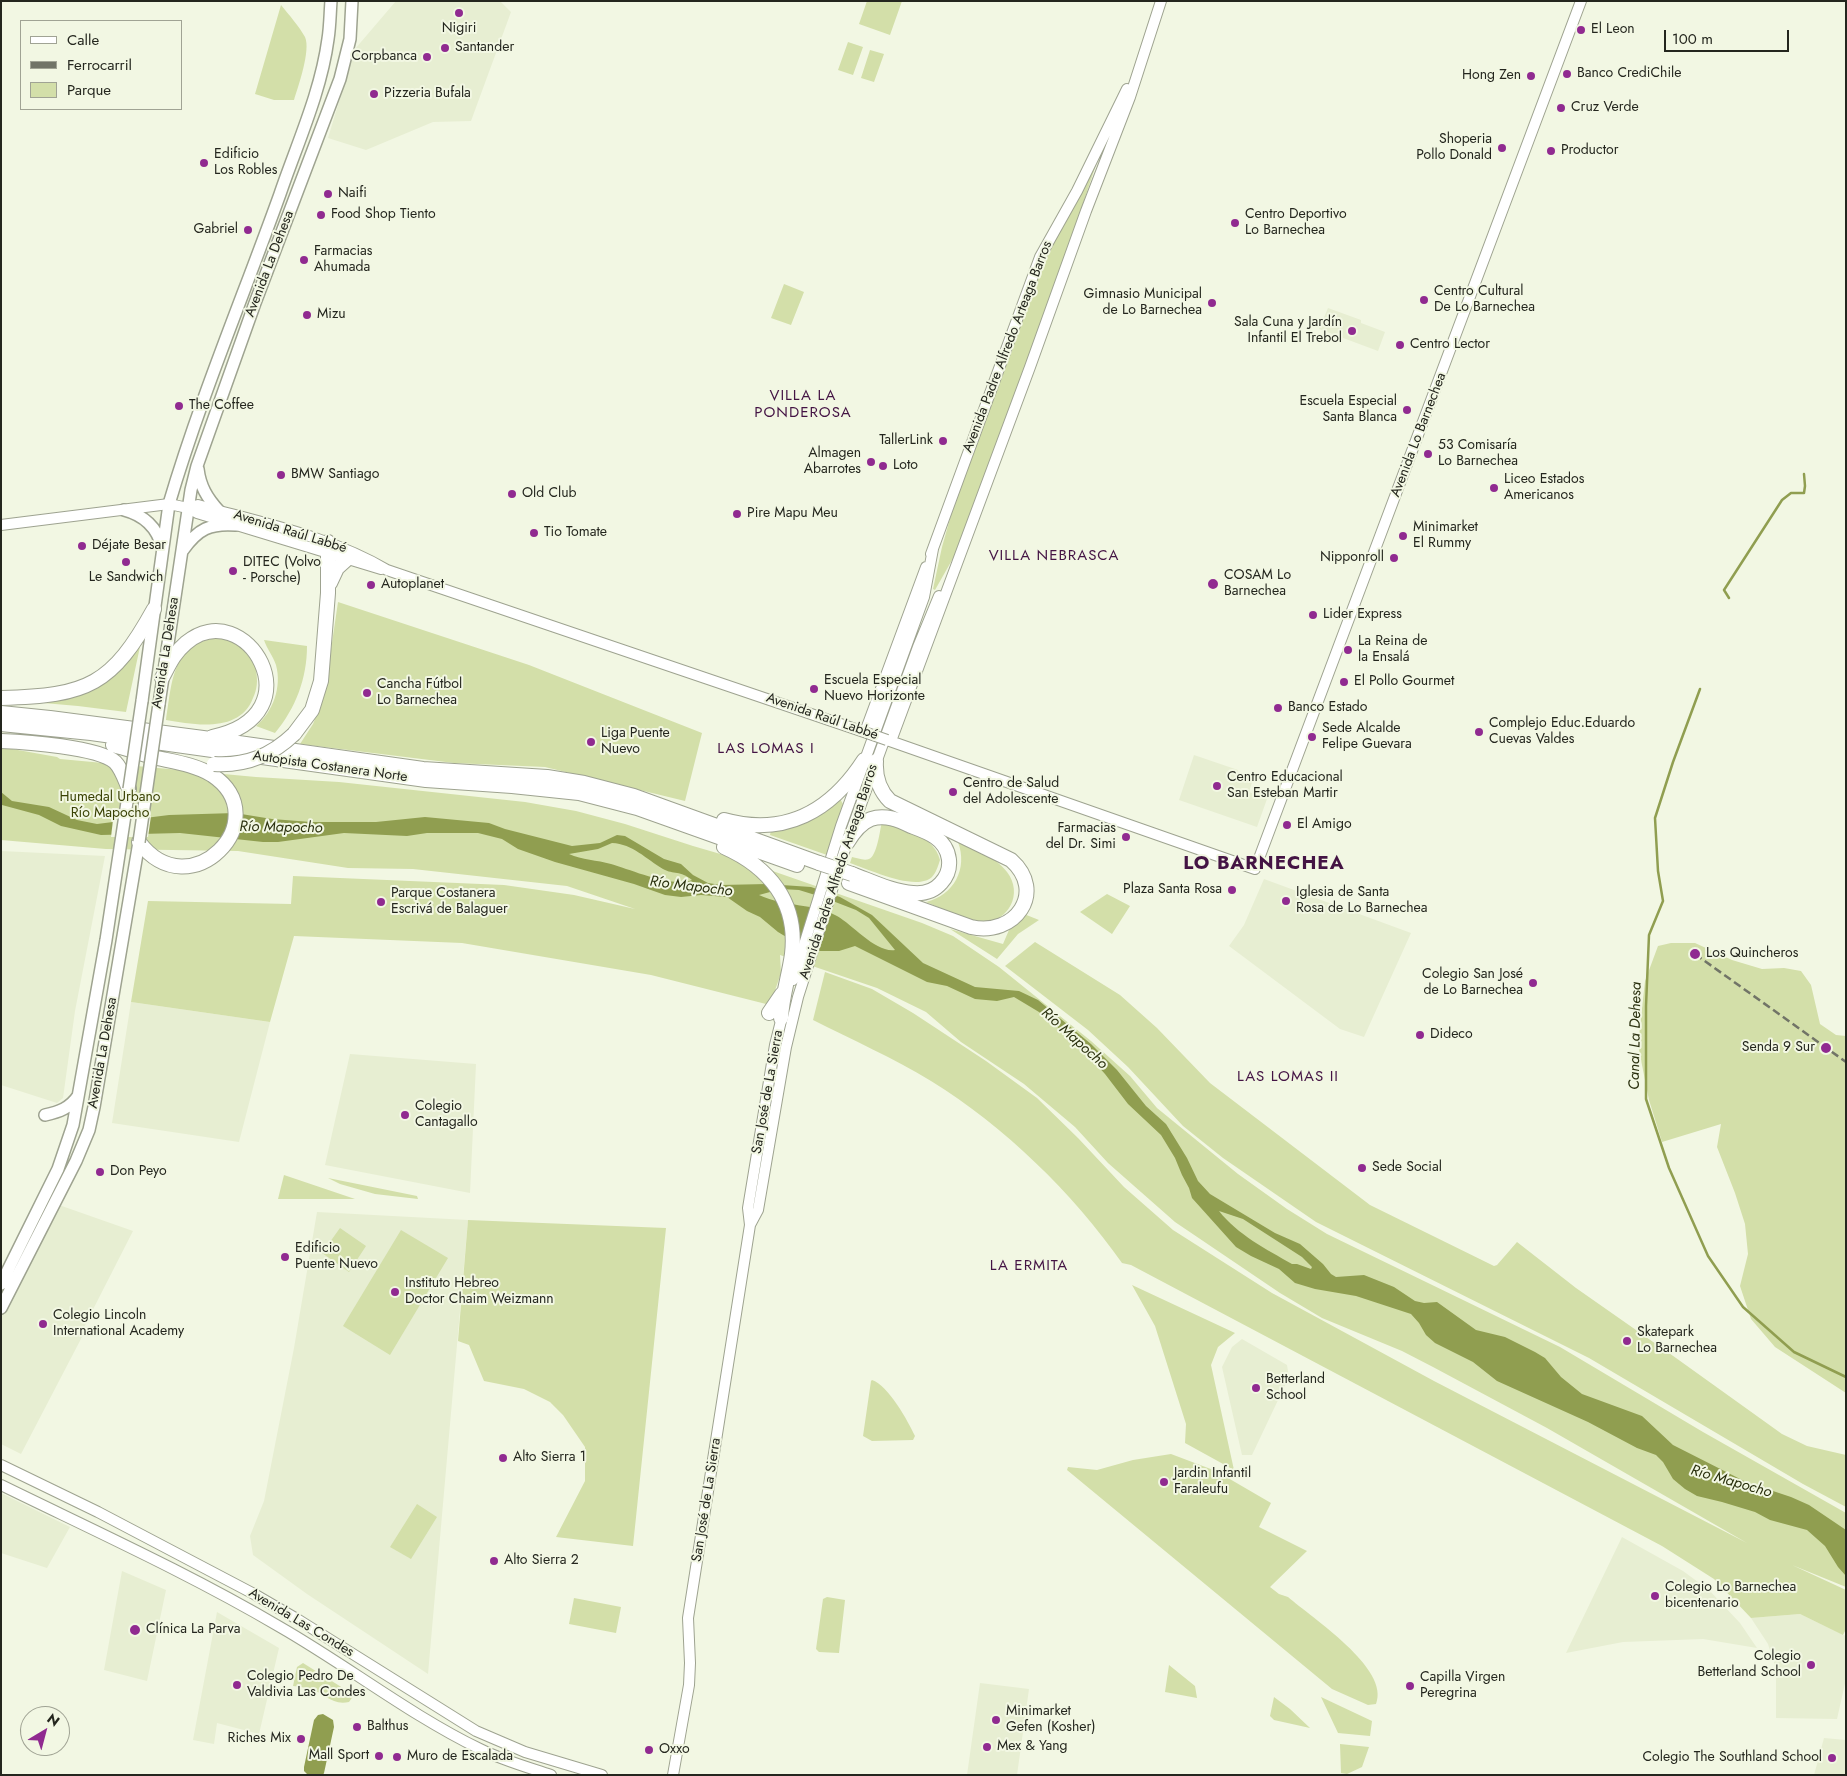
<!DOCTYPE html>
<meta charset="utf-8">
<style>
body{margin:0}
#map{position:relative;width:1847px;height:1776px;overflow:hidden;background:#f2f7e3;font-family:Jost,sans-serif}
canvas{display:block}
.frame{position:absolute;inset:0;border:2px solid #24261e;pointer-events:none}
.legend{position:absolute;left:20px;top:20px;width:162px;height:90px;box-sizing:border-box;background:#f2f7e3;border:1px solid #a0a394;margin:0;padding:6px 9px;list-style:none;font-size:15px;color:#24261e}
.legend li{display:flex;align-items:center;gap:10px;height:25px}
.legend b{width:25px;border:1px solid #a0a394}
.north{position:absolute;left:20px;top:1706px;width:50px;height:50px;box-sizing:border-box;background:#f2f7e3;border:1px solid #a0a394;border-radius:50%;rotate:37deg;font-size:14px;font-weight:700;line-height:20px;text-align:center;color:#24261e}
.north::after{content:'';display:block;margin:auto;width:18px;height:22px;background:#902a90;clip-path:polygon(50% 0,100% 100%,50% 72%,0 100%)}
.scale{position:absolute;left:1664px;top:30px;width:125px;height:22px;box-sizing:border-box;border:2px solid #24261e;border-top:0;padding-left:6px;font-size:15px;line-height:18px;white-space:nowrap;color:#24261e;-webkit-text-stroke:4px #f2f7e3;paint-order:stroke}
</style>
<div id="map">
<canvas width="1847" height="1776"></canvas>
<div class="frame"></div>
<ul class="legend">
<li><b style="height:6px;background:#fff"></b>Calle</li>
<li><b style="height:6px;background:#717467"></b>Ferrocarril</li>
<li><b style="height:14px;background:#d3dfa9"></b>Parque</li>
</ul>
<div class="north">N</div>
<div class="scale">100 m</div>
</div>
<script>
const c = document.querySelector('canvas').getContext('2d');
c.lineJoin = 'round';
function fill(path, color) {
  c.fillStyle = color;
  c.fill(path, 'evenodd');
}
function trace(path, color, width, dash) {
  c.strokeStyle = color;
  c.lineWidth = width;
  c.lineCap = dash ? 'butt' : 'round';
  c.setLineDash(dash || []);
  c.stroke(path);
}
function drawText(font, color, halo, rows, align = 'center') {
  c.font = font + ' Jost,sans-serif';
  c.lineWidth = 4;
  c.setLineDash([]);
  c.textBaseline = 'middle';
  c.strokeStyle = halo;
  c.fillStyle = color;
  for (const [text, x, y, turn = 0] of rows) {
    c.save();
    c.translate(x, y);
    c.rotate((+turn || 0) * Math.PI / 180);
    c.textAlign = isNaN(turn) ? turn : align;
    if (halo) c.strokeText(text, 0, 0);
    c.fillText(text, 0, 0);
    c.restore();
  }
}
const built = new Path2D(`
 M396 1H500L511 12 471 121 433 122 366 150 328 138 355 49Z
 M1328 308 1361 320V323L1385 332 1378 351 1319 329Z
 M1194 755 1238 770 1237 774 1253 779 1249 792 1267 799 1257 827 1179 800Z
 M1 851 105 856 75 1011 63 1098 57 1103 1 1085Z
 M1264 879 1411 933 1364 1037 1340 1029 1229 946 1244 925Z
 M131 1002 270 1022 239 1142 112 1123Z
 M350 1054 476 1064 470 1193 325 1165Z
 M59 1205 133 1231 81 1333 83 1335 21 1454 1 1444V1315Z
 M317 1212 468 1220 428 1674 307 1594 253 1555 250 1536 264 1501 294 1348Z
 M1242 1339 1287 1365 1289 1377 1252 1455H1242L1222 1367 1232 1347Z
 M1 1493 70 1527 47 1568 1 1553Z
 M1622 1537 1683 1571 1709 1590 1740 1623 1757 1648 1703 1639 1623 1642 1566 1653Z
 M122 1571 166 1590 147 1681 104 1670Z
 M217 1612 279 1648 259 1734 217 1723 214 1744 193 1740Z
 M1800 1614 1846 1636V1679L1837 1719 1776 1718V1669L1768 1644 1751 1618Z
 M980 1683 1029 1689 1017 1775H967Z
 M1824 1738 1846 1740V1775H1814Z`);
const green = new Path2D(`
 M867 1H902L890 35 859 24Z
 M281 5C289 15 299 26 305 37 311 50 298 87 294 100H274L255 94Z
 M848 42 863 47 853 75 838 70Z
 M870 50 884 54 874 82 861 78Z
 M1102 147 1067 251 974 505 956 553 935 590 933 589 942 547 957 494 1053 237Z
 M784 284 804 292 791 325 771 318Z
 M338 602 529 665 702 733 685 801 545 767 454 763 300 744 313 724 324 697Z
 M216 638C239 640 245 651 258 670L256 671C258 681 257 689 253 698 240 733 195 725 166 720 172 684 171 645 216 638Z
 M264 640 307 646C307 678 296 708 275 733L256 726C273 712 282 687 276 665 273 656 267 649 264 640Z
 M141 642 126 712 78 706 32 702 70 693Z
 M1 747 57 757 60 759 256 777 339 782 525 802 576 811 625 824 693 846 741 860 922 923 953 936 999 967 1091 1041 1130 1076 1157 1108 1238 1174 1287 1209 1327 1234 1560 1347 1703 1432 1846 1513V1587L1792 1565 1846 1590V1629L1843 1635 1800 1614 1751 1618 1714 1579 1662 1546 1131 1265 1122 1263C1072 1192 1005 1127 931 1081 893 1058 853 1040 813 1020L825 972 872 989 913 1013 986 1061 1037 1098 1078 1138 1124 1187 1173 1230 1272 1293 1434 1381 1747 1543 1547 1428 1433 1367 1402 1351 1322 1318 1280 1293 1175 1222 1108 1163 1075 1127 1024 1084 961 1042 926 1012 877 988 780 955 781 973 770 1005 651 975 462 943 294 936 270 1022 131 1002 148 901 291 904 293 876 504 885 574 895 635 909 567 886 413 869 348 868 238 851 106 849 1 840Z
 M839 797 843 804 827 855 770 835 771 830Z
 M882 821C904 830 934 835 940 860 938 866 936 873 932 877 916 892 868 869 850 863L852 857C857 858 864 861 869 859 877 856 880 830 882 821Z
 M958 842C974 849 996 857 1007 872 1024 894 1008 924 980 922 962 920 942 908 926 902 954 895 968 869 958 842Z
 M1107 894 1130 906 1112 934 1080 912Z
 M1024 914 1039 920 1018 934 997 959 950 929 1003 944 1009 930 1018 922Z
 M1035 942 1120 995 1157 1028 1210 1083 1370 1205 1494 1266 1497 1265 1517 1242 1576 1288 1676 1358 1782 1434 1807 1446 1846 1455V1507L1803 1484 1589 1358 1316 1222 1223 1158 1183 1126 1128 1067 1088 1030 1005 966Z
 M1671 943H1695L1732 960 1762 969 1784 968 1801 971 1811 985 1820 1024 1836 1035 1846 1036V1393L1775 1347 1751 1319 1740 1286 1748 1254 1745 1224 1735 1193 1717 1147 1721 1124 1662 1142 1649 1100 1638 1045 1645 981 1658 946Z
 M284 1175 355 1199H278Z
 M328 1178 417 1196 418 1199 375 1194 340 1184Z
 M468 1220 666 1228 633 1546 556 1537 585 1481V1447L563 1415 550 1402 524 1389 484 1381 469 1345 458 1341Z
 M340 1228 366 1246 349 1272 322 1253Z
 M401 1230 448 1258 390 1355 343 1326Z
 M1132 1285 1235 1333 1218 1347 1211 1365 1234 1470 1185 1443 1186 1424 1155 1326Z
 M872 1380C888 1385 908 1421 915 1436L913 1440 872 1441 863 1436 871 1381Z
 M1171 1454 1216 1471 1271 1503 1259 1527 1307 1551 1270 1587 1279 1594 1288 1597C1311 1617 1391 1669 1376 1704L1368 1705 1332 1689 1067 1470 1068 1467 1097 1470 1133 1460Z
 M417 1504 437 1517 411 1559 390 1547Z
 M827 1597 845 1600 839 1653 819 1652 816 1649 823 1599Z
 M574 1598 621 1607 616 1633 569 1624Z
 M303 1663 354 1695 349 1702C332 1706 325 1693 310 1689 305 1687 299 1687 293 1686L297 1667Z
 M1169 1665 1195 1686 1197 1698 1165 1692Z
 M1274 1697 1290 1709 1310 1728 1274 1720 1270 1716Z
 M1321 1697 1372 1721 1370 1736 1338 1733Z
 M1340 1744 1369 1747 1362 1767 1347 1774 1341 1773Z`);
const water = new Path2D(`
 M1 792 12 801 49 807 77 820 97 824 169 815 235 813 272 819 311 822H376L425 817 489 823 505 829 572 846 600 843 617 835 625 836 664 859 681 864 693 875 708 883 721 885 767 884 811 887 840 897 872 915 923 963 975 987 1019 991 1038 1000 1091 1044 1117 1070 1146 1106 1166 1124 1187 1158 1198 1181 1210 1194 1275 1233 1300 1244 1323 1264 1331 1274 1336 1277 1364 1275 1394 1287 1415 1301 1424 1303 1437 1302 1476 1330 1505 1337 1535 1352 1545 1358 1561 1377 1582 1394 1642 1416 1673 1445 1746 1482 1791 1497 1809 1505 1846 1530V1576L1838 1567 1825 1546 1807 1530 1770 1520 1755 1512 1722 1502 1697 1496 1685 1489 1673 1479 1663 1462 1656 1455 1637 1448 1588 1422 1497 1381 1473 1362 1435 1343 1426 1335 1419 1323 1411 1314 1356 1296 1315 1289 1295 1283 1279 1269 1251 1256 1236 1247 1192 1198 1189 1188 1182 1175 1175 1158 1161 1135 1128 1104 1105 1074 1077 1043 1039 1012 1014 997 997 1001 975 999 947 986 927 982 855 946 839 951H818L793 941 778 932 760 917 747 911 727 897 701 895 681 897 665 895 634 884 555 862 518 849 502 839 478 833H427L407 836 344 833 278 842H263L180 833 101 835 61 826 39 815 2 805ZM612 843C633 844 646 859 663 869 674 875 680 870 692 880 672 888 632 870 611 864 597 860 582 860 569 854L598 849ZM781 889 799 890 825 898 856 910 869 918 895 950C876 953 853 925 837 916 813 903 784 907 759 895ZM1219 1211 1243 1219 1302 1257 1312 1267 1311 1269 1297 1264H1292C1266 1249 1238 1235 1219 1211Z
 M323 1714 333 1720 334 1727 324 1773 323 1775H308L304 1771V1767L314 1720 318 1715Z`);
const pier = new Path2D(`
 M151 816 148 837H111L113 820Z`);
const stream = new Path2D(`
 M1729 598 1724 590 1782 500 1791 493H1804L1805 486 1804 474
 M1700 689 1673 762 1655 818 1658 871 1663 901 1649 935 1646 1006V1099L1669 1168 1708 1256 1743 1307 1794 1352 1846 1377`);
const secondary = new Path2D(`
 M188 508 198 505C261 523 330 536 387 570L867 733
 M1 525 169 504 188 508 197 513 381 569
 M931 554 1040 257 1077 191 1127 89
 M865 732 926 567
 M887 740 1255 869 1581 1
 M891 741 1030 367 1086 211 1130 97 1161 1
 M793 980 841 826 924 597 933 549
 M750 1225 758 1210 786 1047 798 997 847 843 918 647 939 596
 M1 1465 98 1512 254 1594 297 1619 476 1731 525 1752 602 1775
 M1 1485C95 1531 190 1574 280 1627 348 1666 410 1715 480 1749 502 1760 527 1767 551 1775
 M673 1775 689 1685 690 1663 688 1618 750 1225 748 1208 775 1045 783 1013`);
const primary = new Path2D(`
 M198 469C200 486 207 498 219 511
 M124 510C143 515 157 527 162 547
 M183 550C198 529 210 523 236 525
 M142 701 169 504C200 399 243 297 280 194 297 144 321 92 328 39 330 27 330 14 331 1
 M159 704 191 490 197 466 255 303 340 79 350 39 352 1
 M45 1115C59 1112 70 1108 78 1096
 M1 1284 58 1169 73 1125 106 940 129 789
 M1 1308 76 1161 89 1130 94 1107 139 842`);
const highway = new Path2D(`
 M330 583 337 568 347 559
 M162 678C169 665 174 653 186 643 245 593 319 715 212 737
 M1 698C88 696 112 685 154 609
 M1 713 50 718 203 738 423 769 547 777 584 783 634 796 819 863
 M1 724 91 733 426 780 512 786 579 793 637 808 797 865
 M294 734 312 710 321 681 328 593V542
 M1 741C26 742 98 747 115 762 122 769 125 780 129 789
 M113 745C128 749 142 754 157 758 175 762 196 765 212 775 278 819 190 910 139 842
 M724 820C785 837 831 811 864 760
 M847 843C853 833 860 823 871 819 885 814 899 820 911 826 919 829 928 832 935 837 951 848 954 869 941 883 934 891 924 894 913 893 893 892 871 881 852 874
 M724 847C769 867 798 902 792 954 789 976 782 996 781 1018
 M849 883 971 927C1015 937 1047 892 1011 860L890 801C879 790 875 777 876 761
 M769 1013 782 994`);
const rail = new Path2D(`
 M1695 954 1846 1062`);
const secondaryBridge = new Path2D(`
 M867 733 887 740`);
const primaryBridge = new Path2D(`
 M129 789 142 701
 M139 842 159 704`);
const highwayBridge = new Path2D(`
 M214 764C246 766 271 756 294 734
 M819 863 852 874`);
const markers = [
 [459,13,5,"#902a90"],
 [1581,30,5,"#902a90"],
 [445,48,5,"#902a90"],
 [427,57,5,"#902a90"],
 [1567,74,5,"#902a90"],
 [1531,76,5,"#902a90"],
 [374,94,5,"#902a90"],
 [1561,108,5,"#902a90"],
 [1502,148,5,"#902a90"],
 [1551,151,5,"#902a90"],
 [204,163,5,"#902a90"],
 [328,194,5,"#902a90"],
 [321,215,5,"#902a90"],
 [1235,223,5,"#902a90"],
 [248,230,5,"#902a90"],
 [304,260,5,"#902a90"],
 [1424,300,5,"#902a90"],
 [1212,303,5,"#902a90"],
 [307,315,5,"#902a90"],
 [1352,331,5,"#902a90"],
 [1400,345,5,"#902a90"],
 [179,406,5,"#902a90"],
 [1407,410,5,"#902a90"],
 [943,441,5,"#902a90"],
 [1428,454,5,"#902a90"],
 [871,462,5,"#902a90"],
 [883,466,5,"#902a90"],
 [281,475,5,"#902a90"],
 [1494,488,5,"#902a90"],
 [512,494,5,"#902a90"],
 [737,514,5,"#902a90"],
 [534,533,5,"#902a90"],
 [1403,536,5,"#902a90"],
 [82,546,5,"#902a90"],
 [1394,558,5,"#902a90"],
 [126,562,5,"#902a90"],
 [233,571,5,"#902a90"],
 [1213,584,6,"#902a90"],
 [371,585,5,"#902a90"],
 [1313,615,5,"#902a90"],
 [1348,650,5,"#902a90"],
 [1344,682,5,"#902a90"],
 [814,689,5,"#902a90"],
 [367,693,5,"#902a90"],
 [1278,708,5,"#902a90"],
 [1479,732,5,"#902a90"],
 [1312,737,5,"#902a90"],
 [591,742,5,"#902a90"],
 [1217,786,5,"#902a90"],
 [953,792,5,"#902a90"],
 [1287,825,5,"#902a90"],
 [1126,837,5,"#902a90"],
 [1232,890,5,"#902a90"],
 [1286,901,5,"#902a90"],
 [381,902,5,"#902a90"],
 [1695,954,6,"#902a90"],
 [1533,983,5,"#902a90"],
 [1420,1035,5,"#902a90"],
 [1826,1048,6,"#902a90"],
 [405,1115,5,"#902a90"],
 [1362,1168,5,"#902a90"],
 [100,1172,5,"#902a90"],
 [285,1257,5,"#902a90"],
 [395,1292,5,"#902a90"],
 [43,1324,5,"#902a90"],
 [1627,1341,5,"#902a90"],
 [1256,1388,5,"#902a90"],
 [503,1458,5,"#902a90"],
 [1164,1482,5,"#902a90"],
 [494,1561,5,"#902a90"],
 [1655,1596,5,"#902a90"],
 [135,1630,6,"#902a90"],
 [1811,1665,5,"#902a90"],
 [237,1685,5,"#902a90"],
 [1410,1686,5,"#902a90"],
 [996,1720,5,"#902a90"],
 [357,1727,5,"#902a90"],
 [301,1739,5,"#902a90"],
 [987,1747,5,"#902a90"],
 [649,1750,5,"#902a90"],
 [379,1756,5,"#902a90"],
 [397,1757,5,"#902a90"],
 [1832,1758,5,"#902a90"]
];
const poiNames = [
 ["Nigiri",459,29,"center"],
 ["El Leon",1591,30],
 ["Santander",455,48],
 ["Corpbanca",417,57,"right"],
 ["Banco CrediChile",1577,74],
 ["Hong Zen",1521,76,"right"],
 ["Pizzeria Bufala",384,94],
 ["Cruz Verde",1571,108],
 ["Shoperia",1492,140,"right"],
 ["Pollo Donald",1492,156,"right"],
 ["Productor",1561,151],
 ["Edificio",214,155],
 ["Los Robles",214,171],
 ["Naifi",338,194],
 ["Food Shop Tiento",331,215],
 ["Centro Deportivo",1245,215],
 ["Lo Barnechea",1245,231],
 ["Gabriel",238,230,"right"],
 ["Farmacias",314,252],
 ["Ahumada",314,268],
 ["Centro Cultural",1434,292],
 ["De Lo Barnechea",1434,308],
 ["Gimnasio Municipal",1202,295,"right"],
 ["de Lo Barnechea",1202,311,"right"],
 ["Mizu",317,315],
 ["Sala Cuna y Jardín",1342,323,"right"],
 ["Infantil El Trebol",1342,339,"right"],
 ["Centro Lector",1410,345],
 ["Escuela Especial",1397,402,"right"],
 ["Santa Blanca",1397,418,"right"],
 ["The Coffee",189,406],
 ["TallerLink",933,441,"right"],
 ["53 Comisaría",1438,446],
 ["Lo Barnechea",1438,462],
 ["Almagen",861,454,"right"],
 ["Abarrotes",861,470,"right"],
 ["Loto",893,466],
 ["BMW Santiago",291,475],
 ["Liceo Estados",1504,480],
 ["Americanos",1504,496],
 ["Old Club",522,494],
 ["Pire Mapu Meu",747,514],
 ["Minimarket",1413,528],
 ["El Rummy",1413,544],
 ["Tio Tomate",544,533],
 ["Déjate Besar",92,546],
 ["Nipponroll",1384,558,"right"],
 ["DITEC (Volvo",243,563],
 ["- Porsche)",243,579],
 ["COSAM Lo",1224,576],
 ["Barnechea",1224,592],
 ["Le Sandwich",126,578,"center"],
 ["Autoplanet",381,585],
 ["Lider Express",1323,615],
 ["La Reina de",1358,642],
 ["la Ensalá",1358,658],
 ["Escuela Especial",824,681],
 ["Nuevo Horizonte",824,697],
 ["El Pollo Gourmet",1354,682],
 ["Cancha Fútbol",377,685],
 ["Lo Barnechea",377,701],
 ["Banco Estado",1288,708],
 ["Complejo Educ.Eduardo",1489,724],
 ["Cuevas Valdes",1489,740],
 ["Sede Alcalde",1322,729],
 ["Felipe Guevara",1322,745],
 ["Liga Puente",601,734],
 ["Nuevo",601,750],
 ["Centro Educacional",1227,778],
 ["San Esteban Martir",1227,794],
 ["Centro de Salud",963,784],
 ["del Adolescente",963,800],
 ["El Amigo",1297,825],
 ["Farmacias",1116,829,"right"],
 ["del Dr. Simi",1116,845,"right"],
 ["Plaza Santa Rosa",1222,890,"right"],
 ["Iglesia de Santa",1296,893],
 ["Rosa de Lo Barnechea",1296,909],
 ["Parque Costanera",391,894],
 ["Escrivá de Balaguer",391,910],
 ["Los Quincheros",1706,954],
 ["Colegio San José",1523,975,"right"],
 ["de Lo Barnechea",1523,991,"right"],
 ["Dideco",1430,1035],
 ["Senda 9 Sur",1815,1048,"right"],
 ["Colegio",415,1107],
 ["Cantagallo",415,1123],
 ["Sede Social",1372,1168],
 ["Don Peyo",110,1172],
 ["Edificio",295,1249],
 ["Puente Nuevo",295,1265],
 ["Instituto Hebreo",405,1284],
 ["Doctor Chaim Weizmann",405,1300],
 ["Colegio Lincoln",53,1316],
 ["International Academy",53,1332],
 ["Skatepark",1637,1333],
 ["Lo Barnechea",1637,1349],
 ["Betterland",1266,1380],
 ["School",1266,1396],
 ["Alto Sierra 1",513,1458],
 ["Jardin Infantil",1174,1474],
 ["Faraleufu",1174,1490],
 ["Alto Sierra 2",504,1561],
 ["Colegio Lo Barnechea",1665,1588],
 ["bicentenario",1665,1604],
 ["Clínica La Parva",146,1630],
 ["Colegio",1801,1657,"right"],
 ["Betterland School",1801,1673,"right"],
 ["Colegio Pedro De",247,1677],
 ["Valdivia Las Condes",247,1693],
 ["Capilla Virgen",1420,1678],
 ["Peregrina",1420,1694],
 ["Minimarket",1006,1712],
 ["Gefen (Kosher)",1006,1728],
 ["Balthus",367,1727],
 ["Riches Mix",291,1739,"right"],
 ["Mex & Yang",997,1747],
 ["Oxxo",659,1750],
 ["Mall Sport",369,1756,"right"],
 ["Muro de Escalada",407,1757],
 ["Colegio The Southland School",1822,1758,"right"]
];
const streetNames = [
 ["Avenida La Dehesa",270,264,-69],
 ["Avenida Padre Alfredo Arteaga Barros",1008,347,-69],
 ["Avenida Lo Barnechea",1419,435,-69],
 ["Avenida Raúl Labbé",290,532,17],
 ["Avenida La Dehesa",166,653,-81],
 ["Avenida Raúl Labbé",822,717,19],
 ["Autopista Costanera Norte",330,767,8],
 ["Avenida Padre Alfredo Arteaga Barros",839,872,-72],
 ["Avenida La Dehesa",103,1053,-80],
 ["San José de La Sierra",768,1092,-80],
 ["San José de La Sierra",707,1500,-81],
 ["Avenida Las Condes",301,1623,31]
];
const parkNames = [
 ["Humedal Urbano",110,798],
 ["Río Mapocho",110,814]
];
const neighbourhoodNames = [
 ["VILLA LA",803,396],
 ["PONDEROSA",803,413],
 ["VILLA NEBRASCA",1054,556],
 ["LAS LOMAS I",766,749],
 ["LAS LOMAS II",1288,1077],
 ["LA ERMITA",1029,1266]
];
const waterNames = [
 ["Río Mapocho",281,828,1],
 ["Río Mapocho",691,887,7],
 ["Canal La Dehesa",1636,1036,-89],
 ["Río Mapocho",1074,1039,42],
 ["Río Mapocho",1731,1482,16]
];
const districtNames = [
 ["LO BARNECHEA",1264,864]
];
fill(built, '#e7eed2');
fill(green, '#d3dfa9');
fill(water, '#909e50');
fill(pier, '#f2f7e3');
trace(stream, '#909e50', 2.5);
trace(secondary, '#9ea390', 12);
trace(primary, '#9ea390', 14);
trace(highway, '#9ea390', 16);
trace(secondary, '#fff', 10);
trace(primary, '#fff', 11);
trace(highway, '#fff', 14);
trace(rail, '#717467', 2.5, [8, 4]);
trace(secondaryBridge, '#9ea390', 12, []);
trace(primaryBridge, '#9ea390', 14, []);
trace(highwayBridge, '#9ea390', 16, []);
trace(secondaryBridge, '#fff', 10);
trace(primaryBridge, '#fff', 11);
trace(highwayBridge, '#fff', 14);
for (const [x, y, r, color] of markers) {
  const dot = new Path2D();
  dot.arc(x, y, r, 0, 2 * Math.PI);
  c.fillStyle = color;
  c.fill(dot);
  trace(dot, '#f2f7e3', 2);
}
drawText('14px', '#24261e', '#f2f7e3', poiNames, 'left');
drawText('14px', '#24261e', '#f2f7e3', streetNames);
drawText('14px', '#394103', '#f2f7e3', parkNames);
c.letterSpacing = '1px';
drawText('15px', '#441444', '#f2f7e3', neighbourhoodNames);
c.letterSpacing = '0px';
drawText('italic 15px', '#2b310f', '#f2f7e3', waterNames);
c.letterSpacing = '1px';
drawText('bold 19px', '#441444', '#f2f7e3', districtNames);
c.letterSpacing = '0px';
</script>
